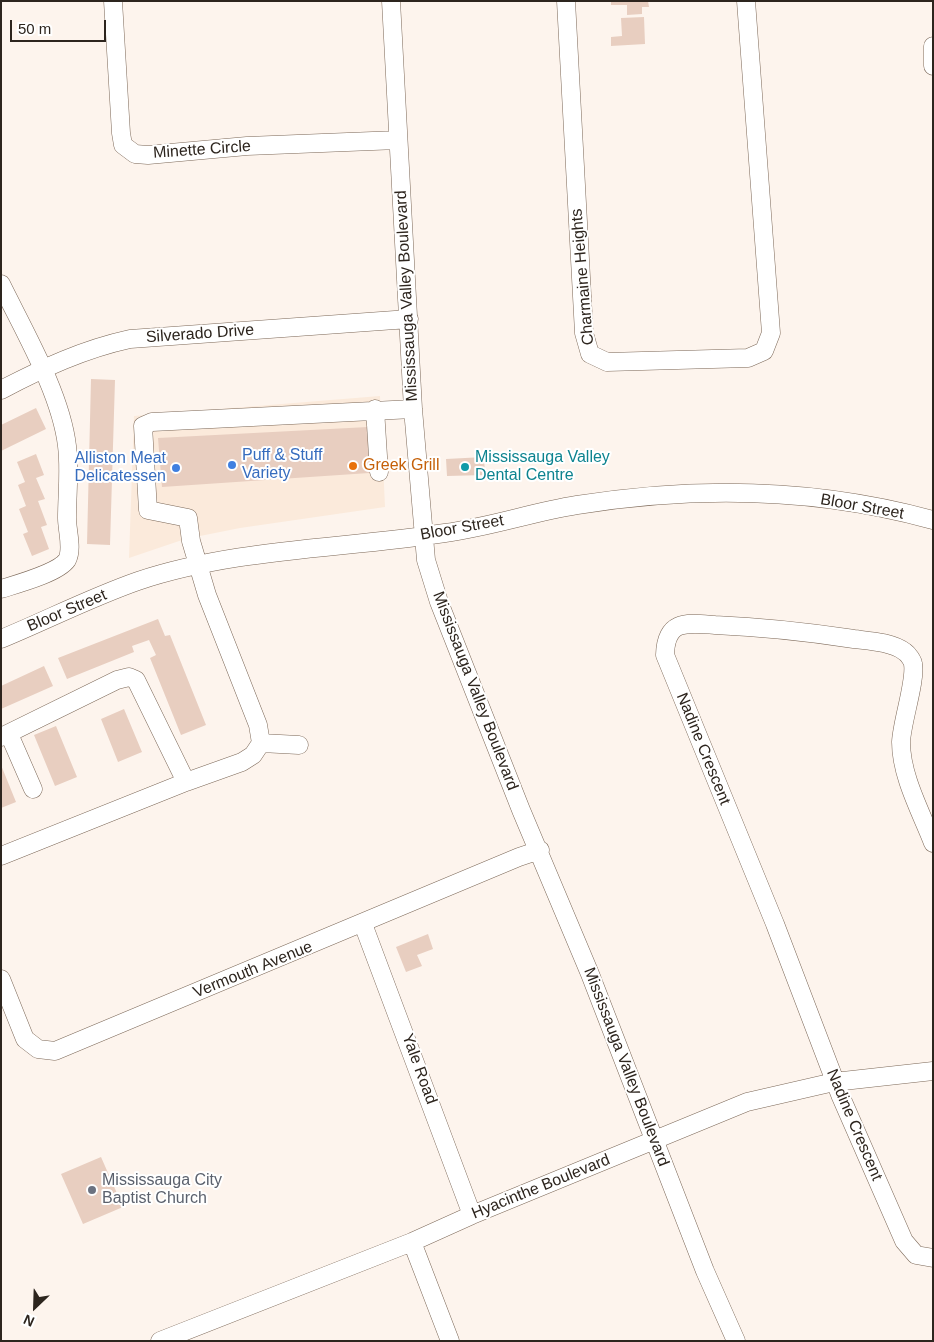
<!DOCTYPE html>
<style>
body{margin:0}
#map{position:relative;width:934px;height:1342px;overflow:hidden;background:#fdf4ed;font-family:Helvetica,sans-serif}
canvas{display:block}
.frame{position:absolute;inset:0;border:2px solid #2d251e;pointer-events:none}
.north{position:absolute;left:10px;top:1282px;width:50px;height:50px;-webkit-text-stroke:4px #fff;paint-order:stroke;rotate:204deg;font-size:14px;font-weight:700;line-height:20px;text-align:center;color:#2d251e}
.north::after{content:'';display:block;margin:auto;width:18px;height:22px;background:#2d251e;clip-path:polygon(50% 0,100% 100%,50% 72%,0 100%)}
.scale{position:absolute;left:10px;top:20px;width:96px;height:22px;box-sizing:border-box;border:2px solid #2d251e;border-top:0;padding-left:6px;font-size:15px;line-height:18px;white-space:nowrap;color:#2d251e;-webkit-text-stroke:4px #fff;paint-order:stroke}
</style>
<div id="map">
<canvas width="934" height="1342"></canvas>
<div class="frame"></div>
<div class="north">N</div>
<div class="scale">50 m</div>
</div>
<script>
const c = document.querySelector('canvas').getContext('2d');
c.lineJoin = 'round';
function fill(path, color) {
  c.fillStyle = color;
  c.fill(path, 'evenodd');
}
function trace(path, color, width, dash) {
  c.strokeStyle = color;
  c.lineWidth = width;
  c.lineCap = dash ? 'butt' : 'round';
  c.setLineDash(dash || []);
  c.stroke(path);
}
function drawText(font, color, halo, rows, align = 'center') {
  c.font = font + ' Helvetica,sans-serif';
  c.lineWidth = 4;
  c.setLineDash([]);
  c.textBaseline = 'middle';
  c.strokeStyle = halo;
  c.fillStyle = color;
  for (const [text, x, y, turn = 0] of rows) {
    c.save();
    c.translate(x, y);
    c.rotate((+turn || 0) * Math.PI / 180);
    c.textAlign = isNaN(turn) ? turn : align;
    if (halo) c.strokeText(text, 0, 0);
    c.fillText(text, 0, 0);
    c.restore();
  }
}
const built = new Path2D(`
 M380 396 385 507 240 528 185 539 129 558 134 416Z`);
const building = new Path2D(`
 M611 1H648L649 7H642V14L627 15V5H611Z
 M644 17 645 44 611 46V37L622 36 621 18Z
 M91 379 115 380 110 545 87 544Z
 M36 408 46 429 1 451V425Z
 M368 427 369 473 162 487 158 438Z
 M36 454 44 475 36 478 45 499 38 501 47 525 41 527 49 549 32 556 23 534 28 532 19 509 26 506 18 485 25 482 17 462Z
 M484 457 485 475 447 476 446 459Z
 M158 619 165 636 170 635 206 725 181 735 150 658 156 655 149 640 132 646 134 652 67 679 58 658Z
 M44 666 53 686 1 709V686Z
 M124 709 142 752 118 762 101 719Z
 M56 726 77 777 55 786 34 735Z
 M1 765 16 802 1 808Z
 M428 934 433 949 417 955 422 966 406 972 396 947Z
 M101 1157 123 1207 83 1224 61 1174Z`);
const minor = new Path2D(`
 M113 1 121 133 123 145 135 154 148 155 247 146 398 140
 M391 1 413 409 426 560 439 602 521 810 590 974 705 1271 736 1341
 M566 1 584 333 590 354 607 362 748 358 764 351 771 333 746 1
 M933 46V66
 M1 284C24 331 61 394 67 446 70 469 67 495 67 518 67 531 73 549 67 560 58 573 17 584 1 589
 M1 390C43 368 84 349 130 339L409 319
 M375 409 379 472
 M1 639C47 620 92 597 138 581 237 548 343 549 445 533 490 527 533 512 577 505 695 486 817 488 933 520
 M9 734 33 789
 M1 737 117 680 129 677 136 680 186 782
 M261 743 299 745
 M933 843C921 812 901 776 901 742 902 721 916 681 913 664 913 661 908 654 905 652 892 642 870 641 854 639 808 632 762 627 715 625 687 623 666 619 665 655L775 924 841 1097 904 1241 916 1255 933 1258
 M1 856 186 782 242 762 253 755 261 743 258 725 207 595 191 541 188 518 148 510 143 426 152 422 413 409
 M363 924 472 1215
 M1 979 25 1039 38 1049 55 1051 519 857 540 850
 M412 1242 450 1341
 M160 1341 412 1242 472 1215 747 1102 834 1082 933 1071`);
const markers = [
 [232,465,5,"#3f7fe0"],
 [353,466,5,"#e8710a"],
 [465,467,5,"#0f9aa8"],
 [176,468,5,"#3f7fe0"],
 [92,1190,5,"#6b7280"]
];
const streetNames = [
 ["Minette Circle",202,150,-4],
 ["Charmaine Heights",583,277,-95],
 ["Mississauga Valley Boulevard",407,296,-93],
 ["Silverado Drive",200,334,-4],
 ["Bloor Street",862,507,10],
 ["Bloor Street",462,528,-10],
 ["Bloor Street",67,611,-23],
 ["Mississauga Valley Boulevard",475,691,69],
 ["Nadine Crescent",703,749,68],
 ["Vermouth Avenue",253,970,-22],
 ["Mississauga Valley Boulevard",626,1067,69],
 ["Yale Road",419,1069,70],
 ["Nadine Crescent",854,1125,67],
 ["Hyacinthe Boulevard",541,1187,-22]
];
const shopNames = [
 ["Puff & Stuff",242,456],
 ["Variety",242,474],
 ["Alliston Meat",166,459,"right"],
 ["Delicatessen",166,477,"right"]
];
const cultureNames = [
 ["Mississauga Valley",475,458],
 ["Dental Centre",475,476]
];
const foodNames = [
 ["Greek Grill",363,466]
];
const worshipNames = [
 ["Mississauga City",102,1181],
 ["Baptist Church",102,1199]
];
fill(built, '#fbeadb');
fill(building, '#e8cec0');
trace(minor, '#7c6858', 19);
trace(minor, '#fff', 18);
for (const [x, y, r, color] of markers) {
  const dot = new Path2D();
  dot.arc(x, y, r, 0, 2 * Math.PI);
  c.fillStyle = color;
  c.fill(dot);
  trace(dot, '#fff', 2);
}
drawText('16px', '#2d251e', '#fff', streetNames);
drawText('16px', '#366cbe', '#fff', shopNames, 'left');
drawText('16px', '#0d838f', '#fff', cultureNames, 'left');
drawText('16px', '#c56008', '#fff', foodNames, 'left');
drawText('16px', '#5b616d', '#fff', worshipNames, 'left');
</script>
